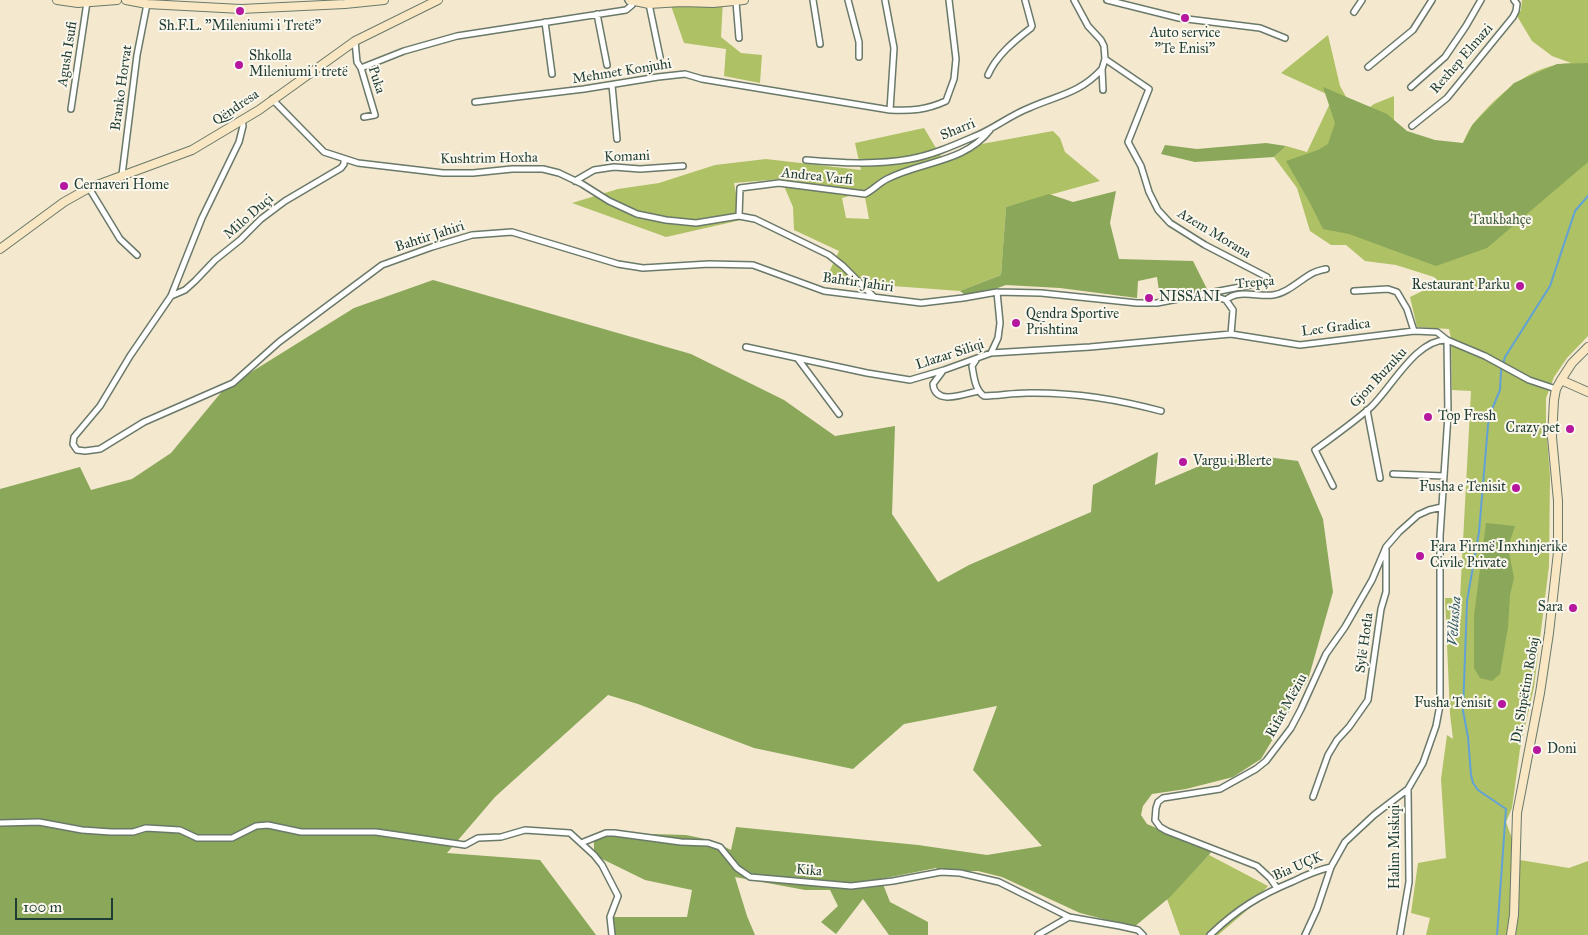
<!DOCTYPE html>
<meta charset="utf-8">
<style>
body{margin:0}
#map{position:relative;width:1588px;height:935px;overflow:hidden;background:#f4e8cf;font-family:"IM FELL Great Primer",serif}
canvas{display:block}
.scale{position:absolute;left:15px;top:898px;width:98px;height:22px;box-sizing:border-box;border:2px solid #1f3d34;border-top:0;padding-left:6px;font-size:15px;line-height:18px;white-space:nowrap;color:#1f3d34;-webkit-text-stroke:4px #fbf7ec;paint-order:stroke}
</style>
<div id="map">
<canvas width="1588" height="935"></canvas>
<div class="scale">100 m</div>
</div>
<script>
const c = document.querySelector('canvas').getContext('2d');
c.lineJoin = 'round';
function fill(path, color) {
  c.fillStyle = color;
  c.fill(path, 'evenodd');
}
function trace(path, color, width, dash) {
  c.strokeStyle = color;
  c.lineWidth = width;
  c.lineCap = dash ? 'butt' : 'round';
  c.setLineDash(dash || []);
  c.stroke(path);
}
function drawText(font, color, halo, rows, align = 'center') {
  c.font = font + ' "IM FELL Great Primer",serif';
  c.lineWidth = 4;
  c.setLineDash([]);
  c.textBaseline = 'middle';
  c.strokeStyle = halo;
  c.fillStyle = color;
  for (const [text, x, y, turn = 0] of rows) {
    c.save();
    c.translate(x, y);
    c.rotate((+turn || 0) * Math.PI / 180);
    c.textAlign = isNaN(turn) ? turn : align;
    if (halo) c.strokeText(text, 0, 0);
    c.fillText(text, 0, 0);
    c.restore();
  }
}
const green = new Path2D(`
 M669 0H723L721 37 741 53 762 55 760 83 724 76 726 49 684 43Z
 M1522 0H1588V336L1567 358 1554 377 1546 398V426L1550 476 1549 566 1534 687 1520 749 1512 808 1506 822 1520 860 1569 868 1588 861V935H1426L1430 918 1411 913 1418 863 1446 858 1441 779 1447 735 1453 739 1450 714 1445 598H1460L1471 391 1452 390 1451 338 1449 329 1417 327 1410 297 1439 283 1434 277 1396 265 1365 261 1346 245H1331L1310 231 1297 188 1274 157 1286 146 1307 152 1333 97 1281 73 1328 35 1340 86 1357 117 1374 104 1394 96V128L1421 145 1463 143C1466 137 1469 128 1474 123 1498 94 1532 64 1571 63L1552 56 1532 41 1517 16 1521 10Z
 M924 128 942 158 965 147 1053 131 1060 138 1065 152 1100 181 1006 207 1001 275 960 291 825 281 839 251 794 230 793 207 781 179 734 183 741 220 666 237 572 203 618 189 659 183 715 165 766 159 861 170 855 143ZM864 192 869 219 846 218 842 198Z
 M1209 855 1268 886 1245 912 1218 935H1180L1167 899Z`);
const forest = new Path2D(`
 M1588 63V162L1487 248 1436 266 1349 234 1323 229 1310 203 1286 161 1318 150 1328 144 1335 123 1323 87 1387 114 1407 131 1435 140 1463 143 1473 124 1514 83 1557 64Z
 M1266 143 1286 146 1274 157 1195 162 1161 154 1165 145 1197 149Z
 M1116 191 1110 223 1119 259 1193 261 1207 289 1160 298 1157 277 1138 281 1137 298 1060 288 1006 285 969 298 960 291 1001 275 1006 207 1049 194 1073 202Z
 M433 280 691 354 784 400 835 436 895 426 892 514 938 582 969 565 1091 512 1093 485 1158 452 1155 485 1204 464 1259 456 1298 461 1323 519 1333 592 1308 680 1261 759 1233 777 1186 789 1152 794 1143 806 1141 815 1147 824 1211 852 1209 855 1170 897 1134 927 1080 913 1002 877 978 871 941 872 936 868 881 879 890 902 928 922V935H889L863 899 836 934 821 922 838 906 830 890H805L735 877 747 916 755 935H615L610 917H687L692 890 645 880 594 855V840L616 833 686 835 710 840 731 850 736 827 918 845 987 855 1042 846 973 770 997 706 904 724 853 769 754 748 638 704 608 695 495 797 447 853 540 860 596 935H0V489L80 467 91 490 132 479 171 453 224 389 354 308Z
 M1486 523 1515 526 1508 547 1514 578 1510 595 1508 627 1500 674 1492 681 1480 678 1474 668V616Z`);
const stream = new Path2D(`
 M1497 935 1506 809 1478 790 1473 783 1471 775 1468 737 1463 711 1467 601 1479 532 1488 425 1490 414 1500 390 1501 371 1505 357 1550 286 1575 211 1588 196`);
const street = new Path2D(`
 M813 0 820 44
 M848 0 859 42V57
 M885 0 894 48 890 110
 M1074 0 1088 26 1101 40 1104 46 1105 59 1102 69 1103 90
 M1107 0 1179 18 1260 28 1285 38
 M736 2 739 38
 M649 4 660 57
 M1354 12 1362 0
 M597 14 607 65
 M545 22 552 74
 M355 41 357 62 361 68 375 115 364 117
 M1368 67 1413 30 1432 0
 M361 68 404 51 457 36 626 10 632 5 628 0
 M988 75C996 56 1014 41 1031 28L1032 26 1025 0
 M612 85 617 139
 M1411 87 1445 57 1466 26 1481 0
 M272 99 324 152 358 163 443 173H473L512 169H543L559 173 582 184 609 201 637 214 666 220 696 223 739 216 755 219 829 255 843 266 874 297
 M475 102 584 89 658 77 685 74 702 79 890 110C912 111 926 110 946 101L954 79 956 59 949 0
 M71 109 87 2
 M242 120 243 126 239 142 202 218 171 296 130 356 100 406 74 437 73 444 77 450 85 451 100 449 144 422 233 383 279 342 382 265 432 247 472 235 512 232 618 264 643 268 709 264 753 265 824 291 921 303 963 298 997 292 1041 293 1137 303H1157L1261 283 1266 280 1267 277 1205 245 1170 223 1158 210 1149 192 1141 166 1128 142 1149 89 1105 59
 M1412 126 1447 98 1513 17 1516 11 1517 4 1514 0
 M806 160C841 163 876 165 910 159 933 155 957 144 978 135 996 127 1011 115 1029 108 1058 95 1079 94 1102 69
 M122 175 137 55 147 4
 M575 181 594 170 614 167 640 169 683 166
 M89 188 120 239 137 255
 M739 216 740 188 779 183 865 194C873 190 879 183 887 179 922 161 964 163 990 130
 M1354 291 1388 289 1397 292 1407 309 1414 331
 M1212 293 1217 297 1226 300C1238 289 1258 297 1273 295 1287 293 1299 281 1311 274 1316 271 1321 270 1326 269
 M171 296 185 290 195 281 215 260 240 240 261 219 285 201 341 168 344 164V159
 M1226 300 1233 310 1231 334
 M746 347 867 373 910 380 944 370 991 353 1090 347 1231 334 1300 345 1414 331 1437 332 1447 340 1485 356 1529 380 1556 389
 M991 353 998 338 1000 323 997 292
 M798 359 839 414
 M976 360 972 366C974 377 975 390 984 396 998 396 1012 393 1027 393 1072 392 1117 399 1161 411
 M942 372 933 384C935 406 964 394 978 391
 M1367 410 1380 478
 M1393 474 1444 476
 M1313 797 1328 755 1337 740 1349 727 1368 700 1381 609 1386 592V550
 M0 823 39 822 82 830 111 832H133L146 828 180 830 197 838H232L256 826 268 825 301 832H376L465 845 478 838 501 837 525 830 570 833 594 855 602 865 618 896 610 917 612 935
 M581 843 606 833H614L681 842 708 843 720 847 737 868 750 877 851 886 893 881 941 872 960 873 999 882 1069 917 1120 926 1138 930 1143 935
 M1277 888 1270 878 1257 866 1167 831 1160 827 1155 820 1156 808 1158 802 1163 798 1220 789 1256 769 1266 761 1291 728 1301 709 1326 654 1345 627 1372 580 1386 547 1399 532 1418 515 1429 510 1442 507
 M1038 935 1069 917
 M1210 935C1237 909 1260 895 1294 881 1306 875 1318 870 1331 867
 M1305 935 1317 909 1331 867 1345 842 1374 815 1408 789 1423 763 1436 726 1440 705V536L1448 415 1447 340C1416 339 1392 387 1371 407 1353 423 1334 436 1315 450L1333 486
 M1400 935 1409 882 1408 789`);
const secondary = new Path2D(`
 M57 0 78 3 117 0
 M126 0 147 4 241 9 345 4 384 0
 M630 0 649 4 682 2 713 3 744 0
 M0 249 64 202 89 188 192 150 259 110 355 41 438 0
 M1561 380 1588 392
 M1511 935 1514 915 1517 813 1540 693 1549 633 1558 552V501L1552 437 1554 400 1556 389 1561 380 1572 363 1588 347`);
const markers = [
 [240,11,5,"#b5179e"],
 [1185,18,5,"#b5179e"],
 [239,65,5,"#b5179e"],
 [64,186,5,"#b5179e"],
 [1520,286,5,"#b5179e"],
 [1149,298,5,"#b5179e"],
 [1016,323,5,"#b5179e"],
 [1428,417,5,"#b5179e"],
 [1570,429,5,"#b5179e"],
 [1183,462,5,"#b5179e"],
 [1516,488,5,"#b5179e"],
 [1420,556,5,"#b5179e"],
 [1573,608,5,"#b5179e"],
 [1502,704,5,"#b5179e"],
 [1537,750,5,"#b5179e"]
];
const poiNames = [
 ["Sh.F.L. \"Mileniumi i Tretë\"",240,27,"center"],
 ["Auto service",1185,34,"center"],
 ["\"Te Enisi\"",1185,50,"center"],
 ["Shkolla",249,57],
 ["Mileniumi i tretë",249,73],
 ["Cernaveri Home",74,186],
 ["Restaurant Parku",1510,286,"right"],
 ["NISSANI",1159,298],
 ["Qendra Sportive",1026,315],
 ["Prishtina",1026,331],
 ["Top Fresh",1438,417],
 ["Crazy pet",1560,429,"right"],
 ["Vargu i Blerte",1193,462],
 ["Fusha e Tenisit",1506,488,"right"],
 ["Fara Firmë Inxhinjerike",1430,548],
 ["Civile Private",1430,564],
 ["Sara",1563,608,"right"],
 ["Fusha Tenisit",1492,704,"right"],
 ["Doni",1547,750]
];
const streetNames = [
 ["Agush Isufi",68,54,-81],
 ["Rexhep Elmazi",1462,59,-49],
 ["Mehmet Konjuhi",622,72,-9],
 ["Puka",376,80,72],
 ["Branko Horvat",122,88,-82],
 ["Qëndresa",236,108,-34],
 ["Sharri",958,130,-22],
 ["Komani",627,157,-2],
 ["Kushtrim Hoxha",489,159,-1],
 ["Andrea Varfi",817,177,6],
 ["Milo Duçi",249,217,-41],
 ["Azem Morana",1214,234,31],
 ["Bahtir Jahiri",430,237,-18],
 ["Bahtir Jahiri",858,283,8],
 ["Trepça",1255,283,-5],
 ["Lec Gradica",1336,328,-7],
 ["Llazar Siliqi",950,355,-18],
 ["Gjon Buzuku",1379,378,-47],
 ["Sylë Hotla",1365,643,-82],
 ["Dr. Shpëtim Robaj",1526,690,-80],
 ["Rifat Mëziu",1287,706,-61],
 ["Halim Miskiqi",1396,847,-90],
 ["Bia UÇK",1298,867,-23],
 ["Kika",809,871,5]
];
const parkNames = [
 ["Taukbahçe",1501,221]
];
const waterNames = [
 ["Vellusha",1455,621,-86]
];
fill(green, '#aec165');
fill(forest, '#8aa75a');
trace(stream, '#62a1d4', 2);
trace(street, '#6a796a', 8);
trace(secondary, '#6a796a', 10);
trace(street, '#fff', 5);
trace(secondary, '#f9e7c3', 8);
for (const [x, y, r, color] of markers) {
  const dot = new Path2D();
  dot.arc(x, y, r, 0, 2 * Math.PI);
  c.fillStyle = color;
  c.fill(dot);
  trace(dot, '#fbf7ec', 2);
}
drawText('14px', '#1f3d34', '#fbf7ec', poiNames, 'left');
drawText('14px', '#1f3d34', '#fbf7ec', streetNames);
drawText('14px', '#435e40', '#fbf7ec', parkNames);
drawText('italic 15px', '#335b64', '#fbf7ec', waterNames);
</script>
